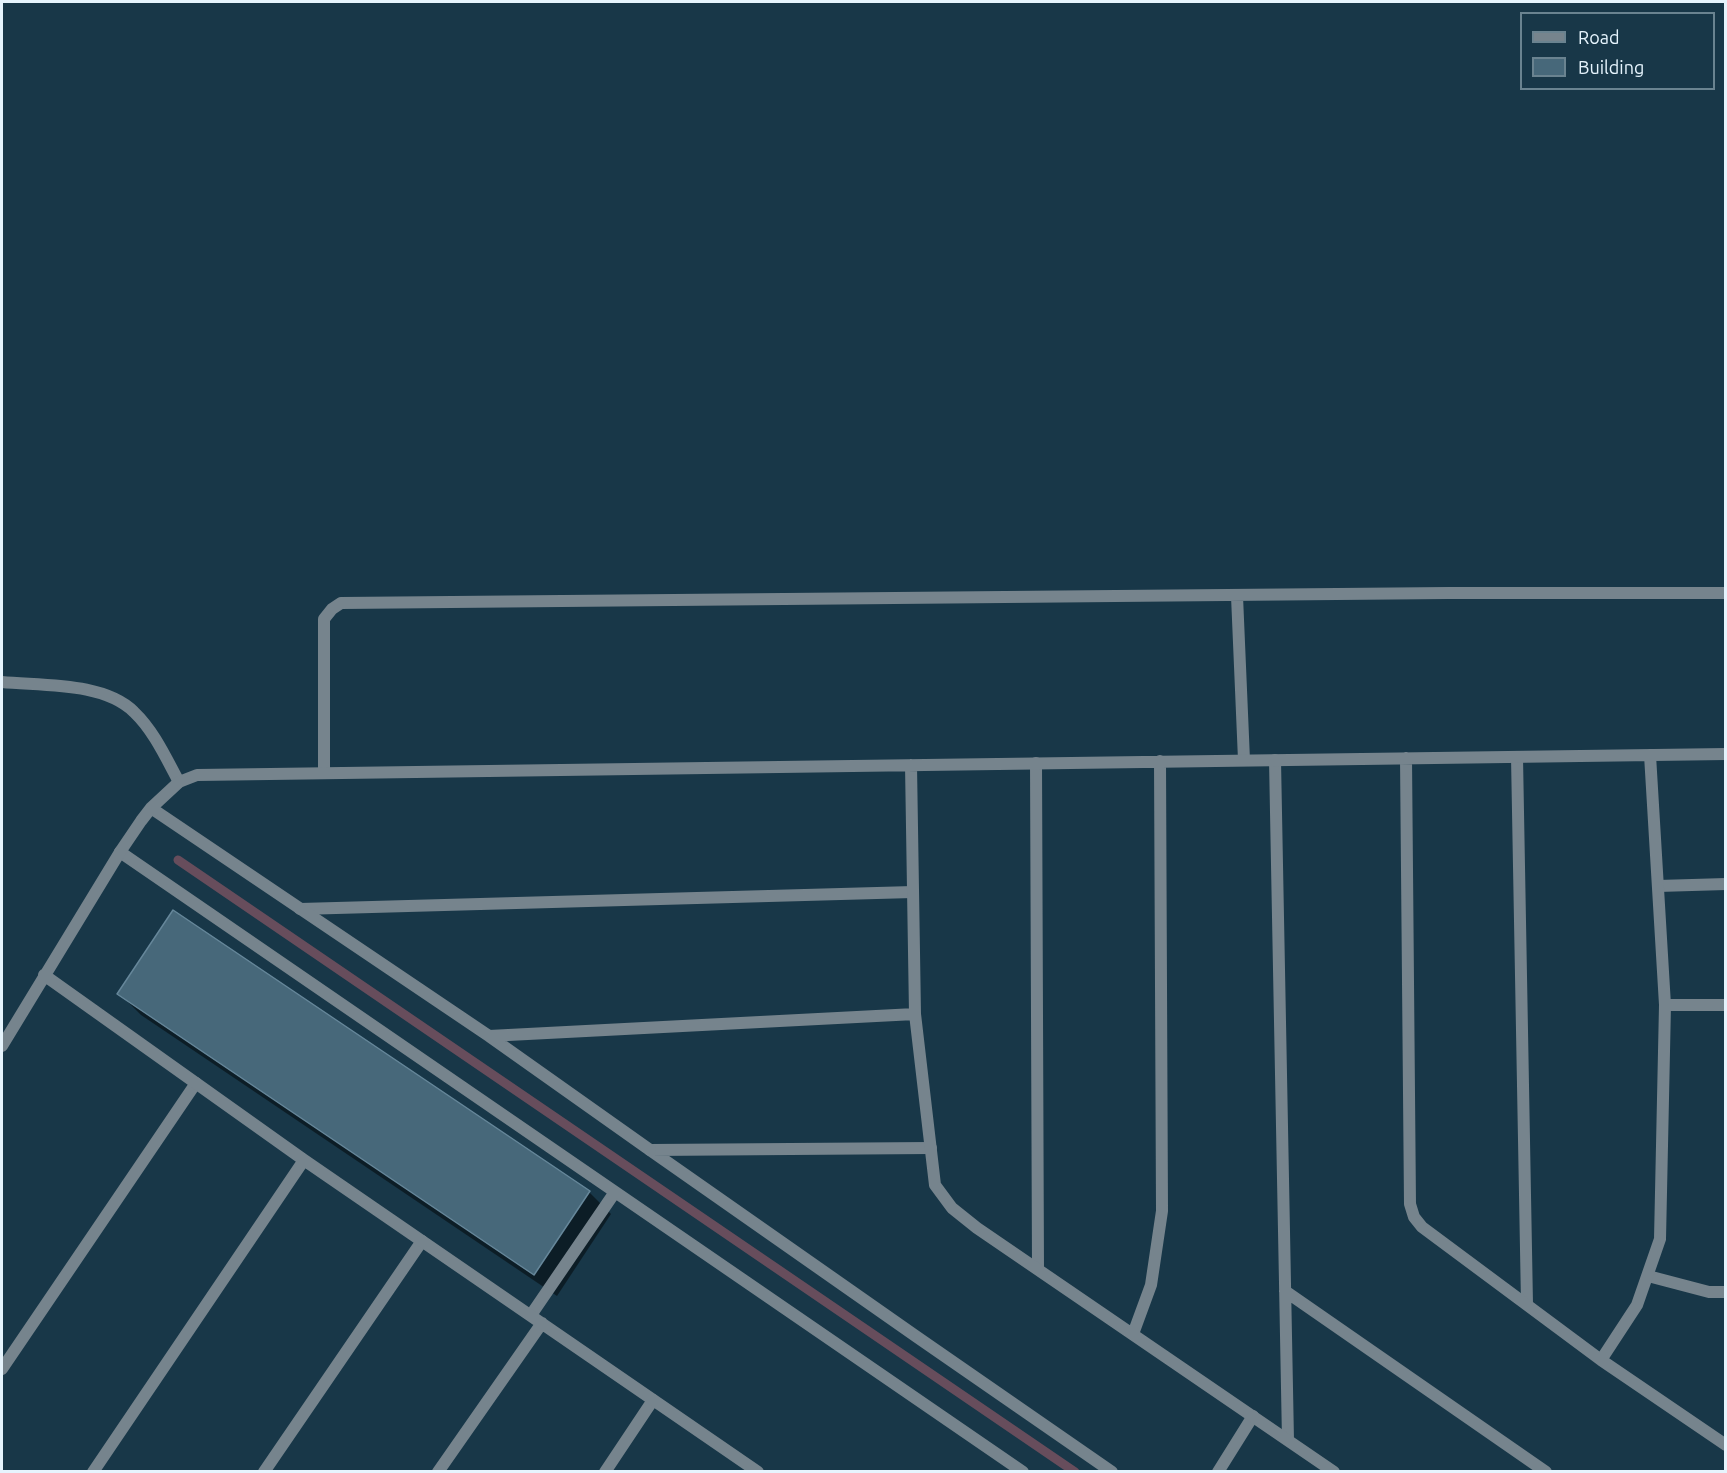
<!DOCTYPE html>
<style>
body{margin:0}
#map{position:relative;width:1727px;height:1473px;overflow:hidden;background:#183748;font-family:Ubuntu,sans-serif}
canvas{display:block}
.frame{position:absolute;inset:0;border:3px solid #e6f4fd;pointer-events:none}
.legend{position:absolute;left:1520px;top:12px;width:195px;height:78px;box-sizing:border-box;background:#183748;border:2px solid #6a8390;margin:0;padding:8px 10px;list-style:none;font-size:18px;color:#e6f4fd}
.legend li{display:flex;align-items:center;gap:12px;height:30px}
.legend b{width:30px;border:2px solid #6a8390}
</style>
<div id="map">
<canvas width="1727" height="1473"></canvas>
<div class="frame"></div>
<ul class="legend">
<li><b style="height:8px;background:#76848d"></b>Road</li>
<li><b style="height:16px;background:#47687a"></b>Building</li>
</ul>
</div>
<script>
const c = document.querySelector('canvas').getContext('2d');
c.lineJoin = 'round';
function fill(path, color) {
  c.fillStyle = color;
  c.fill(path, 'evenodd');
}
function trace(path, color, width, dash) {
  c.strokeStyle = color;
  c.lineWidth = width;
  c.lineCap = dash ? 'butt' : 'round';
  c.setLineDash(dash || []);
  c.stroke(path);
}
const shadow = new Path2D(`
 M119 993 589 1192 611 1214 557 1296 141 1015Z`);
const stream = new Path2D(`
 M178 860 1075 1472`);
const building = new Path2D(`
 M173 910 590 1191 534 1275 117 994Z`);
const lane = new Path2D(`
 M1237 596 1244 760
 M2 682C42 686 104 682 134 712 154 731 166 758 179 782
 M1517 757 1527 1304
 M1275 760 1288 1440
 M1036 763 1038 1269
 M324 772V619L332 609 341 603 1448 593H1726
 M120 852 1023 1472
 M1658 886 1726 884
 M300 909 913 892
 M650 1150 917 1337 1112 1472
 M650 1150 931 1148
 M1648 1276 1709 1292H1726
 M1285 1291 1546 1472
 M531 1315 615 1192
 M2 1369 196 1083
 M264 1472 422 1241
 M605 1472 653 1400
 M1218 1472 1253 1416`);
const street = new Path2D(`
 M1406 758 1410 1204 1414 1217 1422 1227 1601 1360 1726 1445
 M911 765 915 1014 935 1185 952 1208 977 1228 1334 1472
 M151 808 489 1036 650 1150
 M44 975 304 1160 758 1472
 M1665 1005H1726
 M489 1036 915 1014
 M2 1046 120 852 141 821 151 808 179 782 197 775 1726 754
 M1133 1334 1151 1285 1162 1211 1160 761
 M1601 1360 1637 1305 1660 1239 1665 1005 1650 755
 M93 1472 304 1160
 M438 1472 542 1323`);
fill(shadow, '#0007');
trace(stream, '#674d5c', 9);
fill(building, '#47687a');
trace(building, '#66879a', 1.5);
trace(lane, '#76848d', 12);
trace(street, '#76848d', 12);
</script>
